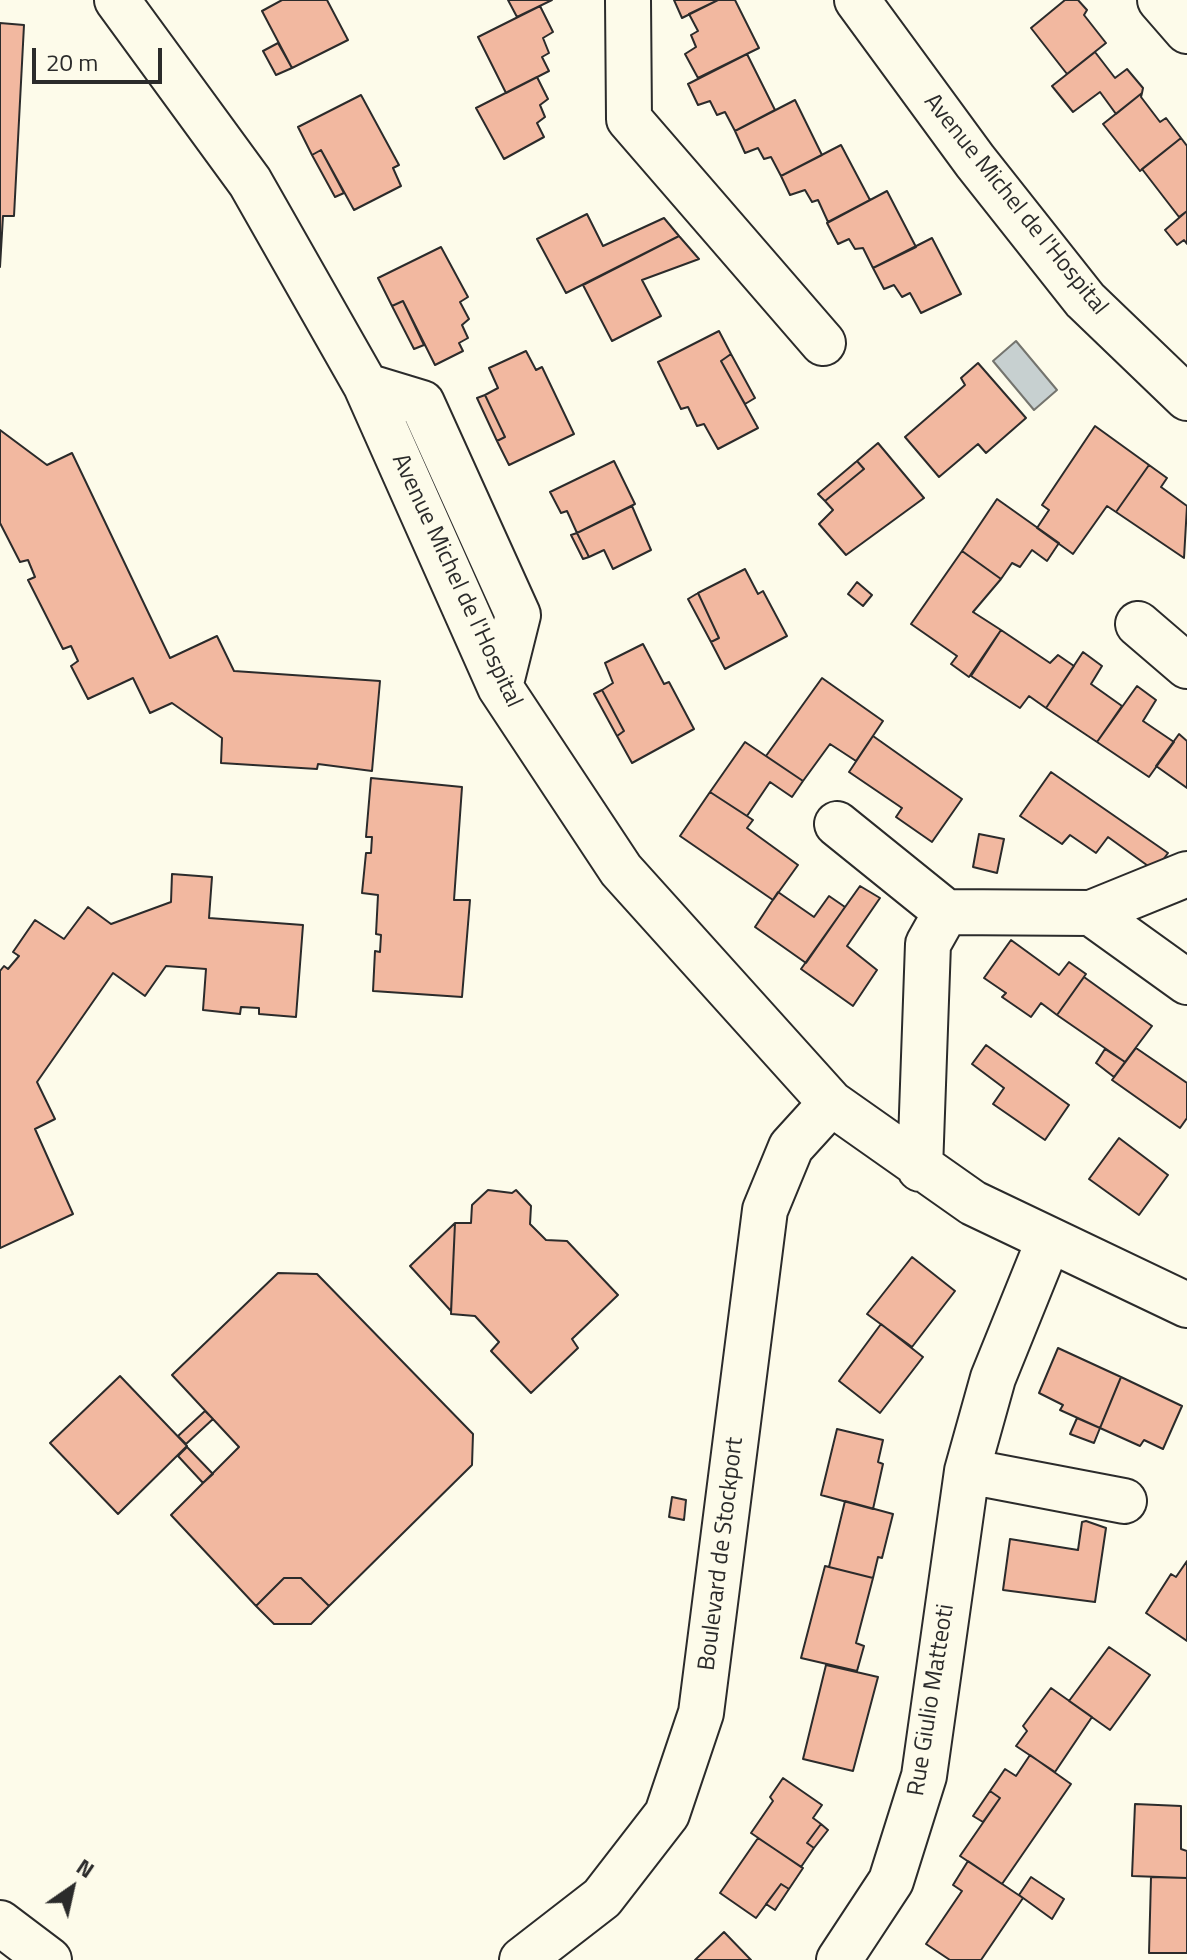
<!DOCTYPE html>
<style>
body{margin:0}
#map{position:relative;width:1187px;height:1960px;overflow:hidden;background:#fdfbea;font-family:"Titillium Web",sans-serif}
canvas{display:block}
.north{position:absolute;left:32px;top:1848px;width:80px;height:80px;-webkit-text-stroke:6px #fdfbea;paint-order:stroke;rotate:34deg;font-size:22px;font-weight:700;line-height:32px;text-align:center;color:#2b2b2b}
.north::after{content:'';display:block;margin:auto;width:28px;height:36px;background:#2b2b2b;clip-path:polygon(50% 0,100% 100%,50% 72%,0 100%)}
.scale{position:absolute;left:32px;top:48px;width:130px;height:36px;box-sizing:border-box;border:4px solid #2b2b2b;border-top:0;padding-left:10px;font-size:24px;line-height:28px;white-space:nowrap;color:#2b2b2b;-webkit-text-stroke:6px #fdfbea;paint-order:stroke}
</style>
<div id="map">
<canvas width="1187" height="1960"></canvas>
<div class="north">N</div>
<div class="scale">20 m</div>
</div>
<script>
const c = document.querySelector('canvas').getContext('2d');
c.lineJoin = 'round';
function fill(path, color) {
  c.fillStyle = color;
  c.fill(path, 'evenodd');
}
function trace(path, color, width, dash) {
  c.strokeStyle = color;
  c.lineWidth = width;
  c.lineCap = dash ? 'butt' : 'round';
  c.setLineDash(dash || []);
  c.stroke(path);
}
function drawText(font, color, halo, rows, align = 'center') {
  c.font = font + ' "Titillium Web",sans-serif';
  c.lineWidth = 6;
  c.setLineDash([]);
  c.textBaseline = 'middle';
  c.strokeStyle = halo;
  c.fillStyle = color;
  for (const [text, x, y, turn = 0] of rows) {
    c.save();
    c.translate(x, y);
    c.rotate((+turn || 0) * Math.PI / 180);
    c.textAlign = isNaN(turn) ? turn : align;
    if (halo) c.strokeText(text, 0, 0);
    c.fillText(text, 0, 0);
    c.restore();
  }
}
const water = new Path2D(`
 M1016 341 1057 390 1034 410 993 361Z`);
const building = new Path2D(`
 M282 0H327L348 40 292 68 262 11Z
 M508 0H552L517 17Z
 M674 0H718L682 18Z
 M718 0H735L759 48 698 78 685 54 696 47 691 35 698 31 689 14Z
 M1065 0H1078L1087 10 1084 15 1106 43 1067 74 1031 28Z
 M540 6 553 32 543 38 549 53 542 57 549 71 506 93 478 37Z
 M0 23 24 25 14 216H3L0 267Z
 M278 43 292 68 276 75 263 51Z
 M1095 52 1115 78 1127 69 1143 88 1142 93 1116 114 1100 92 1073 112 1052 86Z
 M747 54 775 110 735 131 725 112 717 115 710 101 698 105 688 84Z
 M537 77 548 99 540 105 545 117 537 123 544 137 504 159 476 108Z
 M1142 93 1141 97 1160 122 1166 118 1181 138 1140 171 1103 124Z
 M361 95 399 165 393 168 401 186 354 210 321 150 312 155 298 127Z
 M795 100 822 155 781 176 771 157 764 159 758 148 745 153 735 131Z
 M1181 138 1187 146V211L1179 217 1142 169Z
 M841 145 870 200 828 222 818 200 812 202 805 190 790 195 781 176Z
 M321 150 344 193 335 197 312 155Z
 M887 191 916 247 873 268 863 248 855 249 849 239 838 244 827 223Z
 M1187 211V244L1184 240 1177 245 1165 230Z
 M587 214 603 246 664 218 679 236 566 293 537 239Z
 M679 236 699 259 642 280 661 316 612 341 583 285Z
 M932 238 961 294 921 313 910 293 902 297 894 285 884 289 873 268Z
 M441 247 468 297 460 302 469 319 462 325 468 338 459 343 463 351 435 365 403 301 392 306 378 278Z
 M403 301 424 345 414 349 392 306Z
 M719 331 731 354 721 361 758 428 718 449 704 424 697 426 688 407 681 409 658 362Z
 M526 351 536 370 542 367 574 434 509 465 497 441 505 437 485 395 498 388 489 368Z
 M731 354 755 398 745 404 721 361Z
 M978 363 1026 418 986 453 978 444 939 477 905 437 965 385 961 378Z
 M485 395 505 437 497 441 477 398Z
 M1095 426 1149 465 1116 512 1107 506 1073 554 1037 528 1049 510 1042 505Z
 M0 430 47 465 72 453 170 658 217 636 234 671 380 681 372 771 318 764 317 769 221 763 222 738 172 703 150 713 133 678 88 699 71 666 78 661 71 646 63 649 28 580 35 577 28 560 20 562 0 523Z
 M878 443 924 498 846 555 819 524 833 510 825 501 864 469 857 461Z
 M614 461 635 504 577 533 567 511 561 513 550 492Z
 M857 461 864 469 825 501 818 494Z
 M1149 465 1167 478 1161 487 1187 506 1184 558 1116 512Z
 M997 499 1059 543 1047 561 1032 550 1020 567 1012 563 1001 579 962 551Z
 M632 506 651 550 613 569 604 550 589 557 577 533Z
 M577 533 589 557 583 559 571 535Z
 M962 551 1001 579 973 612 1001 630 969 677 951 664 957 656 911 624Z
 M745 569 758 594 763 591 787 636 725 669 711 642 719 638 698 593Z
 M857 582 872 595 863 606 848 594Z
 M698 593 719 638 711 642 688 599Z
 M1001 630 1050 663 1058 655 1074 666 1046 708 1029 696 1020 708 971 676Z
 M643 644 664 684 669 682 694 729 632 763 617 736 624 731 602 690 613 683 605 663Z
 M1083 652 1102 666 1091 684 1122 706 1097 742 1046 708Z
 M822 678 883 721 856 761 830 744 803 781 766 756Z
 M1137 686 1156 700 1143 721 1174 742 1149 777 1097 742Z
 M602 690 624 731 617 736 594 694Z
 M1179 734 1187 741V788L1156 766Z
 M873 736 962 799 932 842 896 817 902 808 849 772Z
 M745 742 803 781 792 797 770 782 747 816 710 792Z
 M1051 772 1168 853 1155 871 1108 837 1096 853 1070 835 1062 844 1020 816Z
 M371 778 462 787 454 900H470L462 997 373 991 375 951 380 952 381 935 376 934 378 895 362 893 366 853H371L372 837H366Z
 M710 792 753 820 747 828 798 865 773 900 680 836Z
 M979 834 1004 839 997 873 973 867Z
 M172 874 212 877 209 918 303 925 296 1017 259 1014V1008L241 1007 240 1014 203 1010 206 969 166 966 145 996 113 973 37 1082 55 1119 35 1129 73 1214 0 1248V971L4 966 8 969 19 956 13 952 35 920 64 939 88 907 111 924 171 902Z
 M860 886 880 898 847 946 877 970 853 1006 801 969Z
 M778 892 814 917 829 896 845 907 806 963 755 927Z
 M1011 940 1059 975 1069 962 1086 974 1057 1015 1041 1003 1031 1017 1002 997 1006 993 984 978Z
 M1084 977 1152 1026 1125 1062 1057 1015Z
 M986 1045 1069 1105 1045 1140 993 1104 1004 1088 972 1064Z
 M1136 1048 1187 1083V1118L1180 1128 1112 1080Z
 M1105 1049 1125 1062 1114 1077 1096 1063Z
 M1119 1138 1168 1175 1139 1215 1089 1179Z
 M488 1190 512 1193 516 1190 531 1206 530 1224 546 1240 567 1241 618 1295 572 1339 578 1348 531 1393 491 1351 499 1342 475 1316 451 1314 455 1223H471L472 1205Z
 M455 1223 451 1311 410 1266Z
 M912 1257 955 1291 912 1347 867 1314Z
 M278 1273 317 1274 473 1434 472 1465 329 1606 301 1578H284L256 1606 171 1515 239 1447 172 1375Z
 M881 1324 923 1357 880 1413 839 1381Z
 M1058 1348 1121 1377 1100 1428 1060 1410 1063 1405 1039 1393Z
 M120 1376 187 1446 118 1514 50 1443Z
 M1121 1377 1182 1406 1163 1449 1144 1440 1140 1446 1100 1428Z
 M205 1411 213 1419 186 1444 178 1436Z
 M1077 1418 1100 1428 1094 1443 1070 1434Z
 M837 1429 883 1440 878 1462 883 1464 873 1509 821 1495Z
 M187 1447 213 1474 203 1483 178 1456Z
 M672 1497 686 1500 684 1520 669 1517Z
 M845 1501 893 1514 882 1558 878 1557 873 1578 829 1567Z
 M1086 1521 1106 1528 1095 1602 1003 1590 1010 1539 1078 1550 1082 1522Z
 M1187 1561V1641L1146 1613 1171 1574 1176 1577Z
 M825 1566 873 1578 856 1643 864 1646 857 1671 801 1658Z
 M284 1578H301L329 1606 311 1624H274L256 1606Z
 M1109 1647 1150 1675 1110 1730 1069 1701Z
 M826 1665 878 1677 853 1771 803 1759Z
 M1051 1688 1092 1717 1055 1772 1016 1746 1027 1731 1023 1726Z
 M1030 1755 1071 1784 1002 1884 960 1856 1000 1798 990 1791 1005 1769 1016 1776Z
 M783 1778 822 1805 813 1818 821 1824 807 1843 814 1848 801 1867 751 1833 773 1801 770 1797Z
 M990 1791 1000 1798 983 1822 973 1816Z
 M1135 1804 1181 1806V1849L1187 1851V1878L1132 1876Z
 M821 1824 828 1830 814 1848 807 1843Z
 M758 1838 803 1868 789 1889 781 1884 756 1918 720 1893Z
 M968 1861 1023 1898 981 1960H950L926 1944 962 1891 953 1885Z
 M1031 1877 1064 1899 1052 1919 1019 1895Z
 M1151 1877 1187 1878V1953H1149Z
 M781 1884 789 1889 775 1910 766 1904Z
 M724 1932 751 1960H695Z`);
const minor = new Path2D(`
 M117 0 250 182 366 386 500 687 621 870 831 1103 973 1203 1187 1305
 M628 0 629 119 823 343
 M857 0 975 161 1085 300 1187 398
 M1160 0 1187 31
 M366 386 422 403 518 615 500 687
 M1138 624 1187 666
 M837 824 946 912
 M1091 913 1187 982
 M920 1169 928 944 946 912 1091 913 1187 874
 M967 1471 1124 1501
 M0 1923 49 1960
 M522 1960 602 1898 667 1814 701 1713 765 1210 791 1147 831 1103
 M839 1960 891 1881 924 1776 967 1471 993 1378 1048 1242`);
const streetNames = [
 ["Avenue Michel de l'Hospital",1015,205,51],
 ["Avenue Michel de l'Hospital",456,581,65],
 ["Boulevard de Stockport",722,1554,-83],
 ["Rue Giulio Matteoti",932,1700,-81]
];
fill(water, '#c7d0d0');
trace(water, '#74746e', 2);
fill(building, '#f2b8a0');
trace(building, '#2b2b2b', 2);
trace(minor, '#2b2b2b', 48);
trace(minor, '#fdfbea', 44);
drawText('24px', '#2b2b2b', '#fdfbea', streetNames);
</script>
